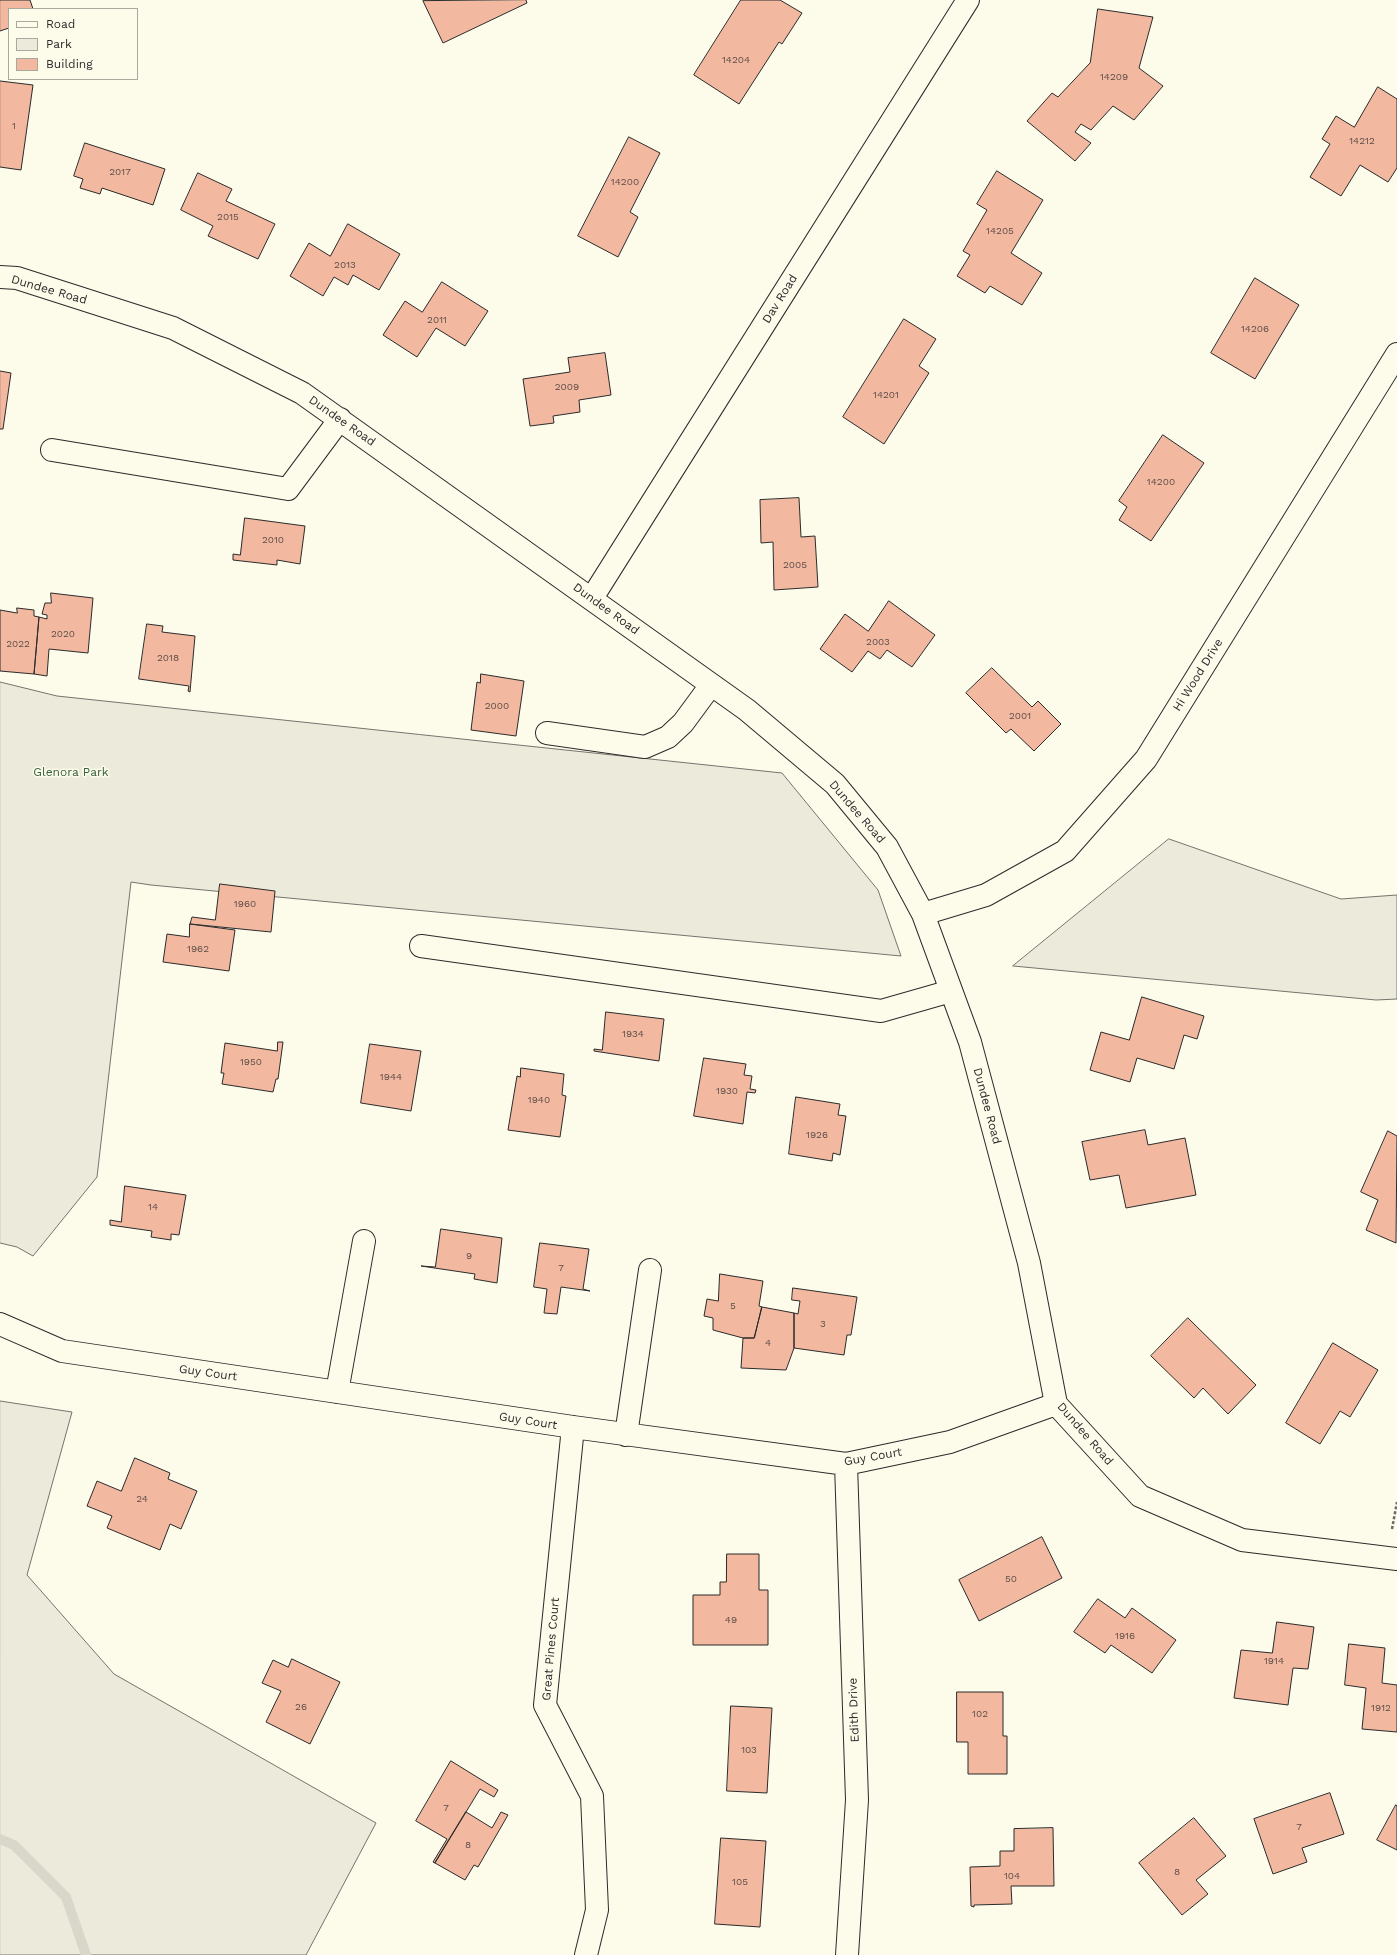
<!DOCTYPE html>
<style>
body{margin:0}
#map{position:relative;width:1397px;height:1955px;overflow:hidden;background:#fdfbea;font-family:"Work Sans",sans-serif}
canvas{display:block}
.legend{position:absolute;left:8px;top:8px;width:130px;height:72px;box-sizing:border-box;background:#fdfbea;border:1px solid #a9a89e;margin:0;padding:5px 7px;list-style:none;font-size:12px;color:#2b2b2b}
.legend li{display:flex;align-items:center;gap:8px;height:20px}
.legend b{width:20px;border:1px solid #a9a89e}
</style>
<div id="map">
<canvas width="1397" height="1955"></canvas>
<ul class="legend">
<li><b style="height:5px;background:#fdfbea"></b>Road</li>
<li><b style="height:11px;background:#ecebdb"></b>Park</li>
<li><b style="height:11px;background:#f2b8a0"></b>Building</li>
</ul>
</div>
<script>
const c = document.querySelector('canvas').getContext('2d');
c.lineJoin = 'round';
function fill(path, color) {
  c.fillStyle = color;
  c.fill(path, 'evenodd');
}
function trace(path, color, width, dash) {
  c.strokeStyle = color;
  c.lineWidth = width;
  c.lineCap = dash ? 'butt' : 'round';
  c.setLineDash(dash || []);
  c.stroke(path);
}
function drawText(font, color, halo, rows, align = 'center') {
  c.font = font + ' "Work Sans",sans-serif';
  c.lineWidth = 3;
  c.setLineDash([]);
  c.textBaseline = 'middle';
  c.strokeStyle = halo;
  c.fillStyle = color;
  for (const [text, x, y, turn = 0] of rows) {
    c.save();
    c.translate(x, y);
    c.rotate((+turn || 0) * Math.PI / 180);
    c.textAlign = isNaN(turn) ? turn : align;
    if (halo) c.strokeText(text, 0, 0);
    c.fillText(text, 0, 0);
    c.restore();
  }
}
const green = new Path2D(`
 M0 682 57 696 782 773 878 890 901 956 151 885 131 882 97 1177 33 1256 17 1247 0 1243Z
 M1169 839 1341 899 1397 895V999L1376 1000 1013 966Z
 M0 1401 72 1412 27 1575 114 1674 376 1823 306 1955H0Z`);
const stream = new Path2D(`
 M0 1839 14 1845 66 1897 86 1955`);
const building = new Path2D(`
 M0 0H30L33 9H9V28L0 31Z
 M526 0 527 3 443 43 423 1Z
 M741 0H780L802 13 782 44 779 42 739 104 694 75Z
 M1098 9 1153 17 1139 68 1163 86 1134 120 1113 106 1091 130 1081 124 1075 132 1091 143 1075 161 1027 121 1052 93 1058 97 1090 63Z
 M0 81 33 85 21 170 0 167Z
 M1378 87 1397 99V168L1388 182 1360 165 1341 196 1310 177 1330 144 1322 139 1336 116 1354 127Z
 M629 137 660 153 630 212 638 217 618 257 578 236Z
 M85 143 165 169 153 205 102 188 100 194 80 188 83 179 74 176Z
 M997 171 1043 200 1011 253 1042 273 1022 305 990 286 985 293 957 276 970 255 963 251 987 210 977 204Z
 M198 173 232 189 226 201 275 224 258 259 208 236 213 226 181 210Z
 M348 224 400 254 379 290 353 275 348 285 334 277 323 296 290 276 309 243 330 256Z
 M1255 278 1299 305 1255 379 1211 353Z
 M442 282 488 311 465 346 436 328 417 357 383 335 405 301 422 312Z
 M904 319 936 339 919 366 929 373 884 444 843 417Z
 M605 353 611 395 579 400 580 412 553 416 554 423 530 426 523 379 570 372 568 358Z
 M0 371 11 373 3 429H0Z
 M1163 435 1204 463 1151 541 1119 520 1127 507 1119 501Z
 M799 498 801 537 815 536 818 587 774 590 773 542 761 543 760 500Z
 M245 518 305 526 300 564 277 560V565L233 560V554L240 555Z
 M51 593 93 598 88 653 49 649 47 676 34 674 39 617 47 619V615L42 614 45 603H51Z
 M889 601 935 635 912 667 887 650 880 659 868 651 852 672 820 649 845 614 868 631Z
 M17 608 34 610V616L39 617 34 674 0 671V610L17 613Z
 M147 624 163 626 162 632 195 636 190 692 188 691 189 686 139 679Z
 M992 668 1032 707 1038 701 1061 724 1034 751 1011 729 1006 733 966 693Z
 M481 674 524 681 516 736 471 730 477 682 480 683Z
 M220 884 275 891 271 932 190 924 192 917 215 920Z
 M190 924 235 930 229 971 163 962 167 934 189 937Z
 M1142 997 1204 1016 1197 1039 1184 1035 1174 1069 1137 1058 1130 1082 1090 1070 1101 1032 1129 1040Z
 M606 1012 664 1019 659 1061 594 1051V1049L602 1050Z
 M278 1042H283L278 1079H276L273 1092 222 1084 224 1073H221L225 1043 277 1051Z
 M370 1044 421 1051 411 1111 361 1103Z
 M704 1058 746 1064 744 1075 752 1076 750 1089 756 1090 755 1093 747 1092 743 1124 694 1116Z
 M521 1068 564 1074 562 1095 566 1096 560 1137 508 1130 517 1076 520 1077Z
 M796 1097 840 1104 838 1115 846 1116 840 1155 833 1153 832 1161 789 1154Z
 M1145 1130 1148 1145 1185 1138 1196 1195 1126 1208 1119 1175 1090 1180 1082 1142Z
 M1388 1131 1397 1136 1396 1243 1366 1230 1378 1200 1361 1192Z
 M125 1186 186 1195 179 1235 171 1234V1240L151 1237 152 1231 110 1225V1220L121 1222Z
 M441 1229 502 1238 497 1283 474 1279 475 1274 421 1266 435 1267Z
 M540 1243 589 1249 583 1289 590 1291 561 1287 557 1314 544 1313 547 1289 534 1287Z
 M720 1274 763 1281 759 1306 762 1307 754 1338H743L713 1330V1318L704 1316 707 1299 718 1301Z
 M793 1288 857 1297 851 1335H847L844 1355 794 1348V1313L798 1314 800 1301 792 1300Z
 M762 1307 794 1313V1348L786 1370 741 1368 743 1338H754Z
 M1188 1318 1256 1385 1228 1414 1203 1388 1194 1398 1151 1356Z
 M1333 1343 1378 1370 1350 1417 1340 1411 1320 1444 1286 1423Z
 M135 1458 170 1473 168 1479 197 1491 181 1529 170 1524 160 1550 107 1528 112 1516 87 1506 97 1481 121 1491Z
 M1042 1537 1062 1578 979 1621 959 1580Z
 M727 1554H759V1590H768V1645H693V1595H720V1582H726Z
 M1098 1599 1125 1618 1132 1608 1176 1640 1152 1673 1111 1645 1105 1653 1074 1632Z
 M1277 1622 1314 1627 1308 1669 1293 1668 1288 1705 1234 1698 1241 1650 1272 1653Z
 M1349 1644 1385 1648 1382 1683 1397 1685V1732L1362 1729 1366 1688 1345 1685Z
 M292 1659 340 1682 310 1744 266 1722 281 1691 262 1683 273 1660 288 1667Z
 M957 1692H1003V1736H1007V1774H968V1742H957Z
 M731 1706 772 1708 767 1793 727 1791Z
 M451 1761 498 1790 494 1797 480 1789 435 1863 433 1862 447 1839 416 1821Z
 M1330 1793 1344 1834 1302 1848 1307 1862 1273 1874 1254 1819Z
 M1396 1805 1397 1806V1850L1377 1840Z
 M466 1812 492 1828 501 1812 508 1815 478 1867 474 1865 465 1880 435 1863Z
 M1194 1818 1226 1856 1196 1880 1208 1894 1182 1915 1139 1863Z
 M1053 1828 1054 1886H1011L1012 1904 974 1905V1907L971 1906 970 1867 1000 1866V1851H1014V1829Z
 M721 1838 766 1841 760 1927 715 1924Z`);
const path = new Path2D(`
 M1392 1529 1397 1502`);
const minor = new Path2D(`
 M0 277 17 278 173 328 302 393 747 710 835 784 887 847 923 914 970 1042 1029 1263 1056 1404 1140 1496 1242 1540 1397 1559
 M52 450 288 489 340 419
 M592 598 968 0
 M547 733 645 747 668 737 683 723 711 685
 M923 914 986 895 1065 851 1146 759 1397 354
 M421 946 881 1011 951 991
 M0 1324 62 1351 573 1427 846 1464 950 1442 1056 1404
 M337 1392 364 1241
 M573 1427 545 1705 592 1796 597 1910 586 1955
 M626 1435 650 1270
 M846 1464 857 1800 847 1955`);
const numberNames = [
 ["14204",736,60],
 ["14209",1114,77],
 ["1",14,126],
 ["14212",1362,141],
 ["2017",120,172],
 ["14200",625,182],
 ["2015",228,217],
 ["14205",1000,231],
 ["2013",345,265],
 ["2011",437,320],
 ["14206",1255,329],
 ["2009",567,387],
 ["14201",886,395],
 ["14200",1161,482],
 ["2010",273,540],
 ["2005",795,565],
 ["2020",63,634],
 ["2003",878,642],
 ["2022",18,644],
 ["2018",168,658],
 ["2000",497,706],
 ["2001",1020,716],
 ["1960",245,904],
 ["1962",198,949],
 ["1934",633,1034],
 ["1950",251,1062],
 ["1944",391,1077],
 ["1930",727,1091],
 ["1940",539,1100],
 ["1926",817,1135],
 ["14",153,1207],
 ["9",469,1256],
 ["7",561,1268],
 ["5",733,1306],
 ["3",823,1324],
 ["4",768,1343],
 ["24",142,1499],
 ["50",1011,1579],
 ["49",731,1620],
 ["1916",1125,1636],
 ["1914",1274,1661],
 ["26",301,1707],
 ["1912",1381,1708],
 ["102",980,1714],
 ["103",749,1750],
 ["7",446,1808],
 ["7",1299,1827],
 ["8",468,1845],
 ["8",1177,1872],
 ["104",1012,1876],
 ["105",740,1882]
];
const streetNames = [
 ["Dundee Road",49,290,16],
 ["Dav Road",780,299,-58],
 ["Dundee Road",342,421,35],
 ["Dundee Road",606,609,36],
 ["Hi Wood Drive",1198,675,-58],
 ["Dundee Road",857,812,49],
 ["Dundee Road",987,1106,75],
 ["Guy Court",208,1373,8],
 ["Guy Court",528,1421,9],
 ["Dundee Road",1085,1434,49],
 ["Guy Court",873,1457,-10],
 ["Great Pines Court",551,1649,-85],
 ["Edith Drive",854,1710,-92]
];
const parkNames = [
 ["Glenora Park",71,772]
];
fill(green, '#ecebdb');
trace(green, '#74746e', 1);
trace(stream, '#d8d7c9', 10);
fill(building, '#f2b8a0');
trace(building, '#2b2b2b', 1);
trace(minor, '#2b2b2b', 24);
trace(path, '#6a6964', 2.5, [3, 2]);
trace(minor, '#fdfbea', 22);
drawText('10px', '#5d4e48', null, numberNames);
drawText('12px', '#2b2b2b', '#fdfbea', streetNames);
drawText('12px', '#34623c', '#fdfbea', parkNames);
</script>
